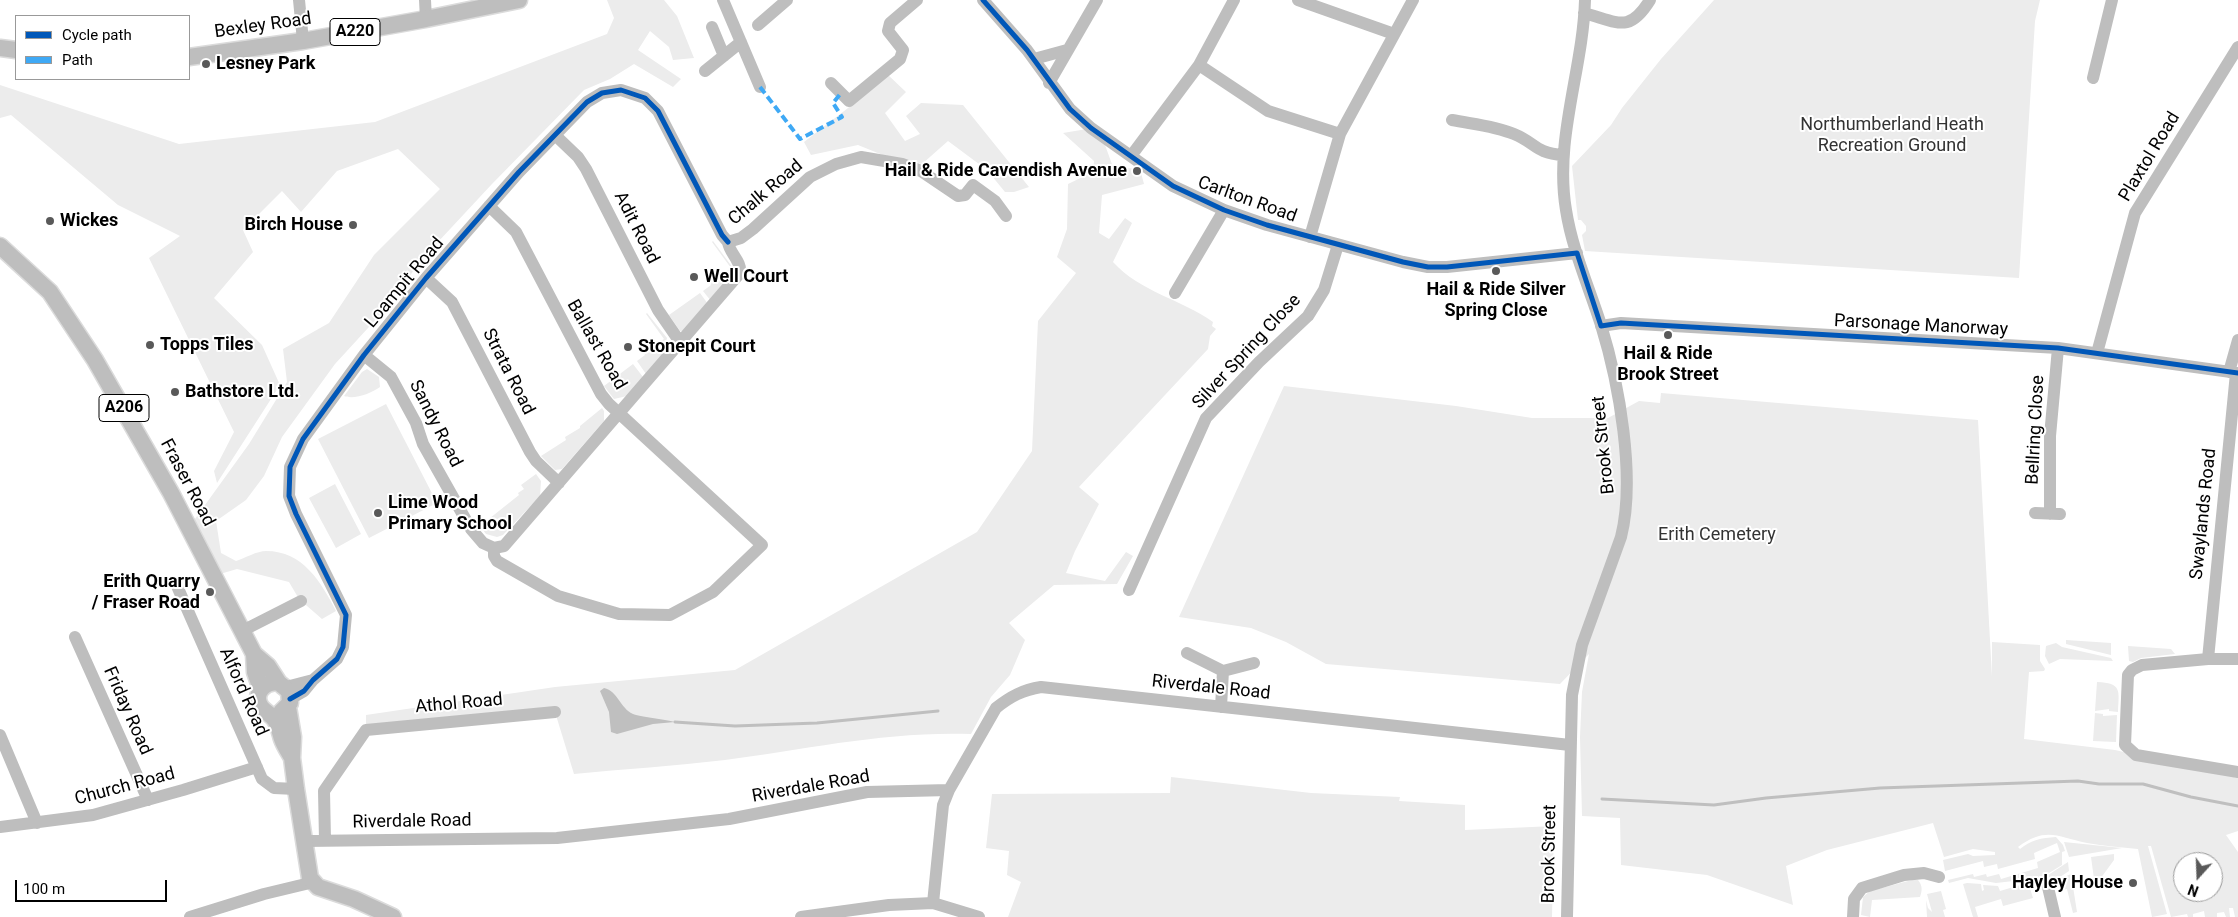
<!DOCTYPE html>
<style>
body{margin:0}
#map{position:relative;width:2238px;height:917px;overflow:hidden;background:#fff;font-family:Roboto,sans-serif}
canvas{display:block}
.legend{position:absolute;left:15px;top:15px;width:175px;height:65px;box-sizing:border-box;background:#fff;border:1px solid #999;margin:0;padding:6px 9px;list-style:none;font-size:15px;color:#000}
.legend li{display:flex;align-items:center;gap:10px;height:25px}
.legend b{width:25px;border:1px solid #999}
.north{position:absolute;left:2173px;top:852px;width:50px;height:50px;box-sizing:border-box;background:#fff;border:1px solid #999;border-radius:50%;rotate:200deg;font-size:14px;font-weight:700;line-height:20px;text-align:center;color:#000}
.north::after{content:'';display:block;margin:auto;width:18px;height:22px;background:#595959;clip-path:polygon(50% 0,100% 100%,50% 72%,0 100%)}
.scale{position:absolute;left:15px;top:880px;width:152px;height:22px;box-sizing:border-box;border:2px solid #000;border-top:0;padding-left:6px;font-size:15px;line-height:18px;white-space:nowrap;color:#000;-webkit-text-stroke:4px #fff;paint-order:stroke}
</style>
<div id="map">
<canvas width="2238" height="917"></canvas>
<ul class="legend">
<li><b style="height:6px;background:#0057b8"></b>Cycle path</li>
<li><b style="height:6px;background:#3fa9f5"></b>Path</li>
</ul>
<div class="north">N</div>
<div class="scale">100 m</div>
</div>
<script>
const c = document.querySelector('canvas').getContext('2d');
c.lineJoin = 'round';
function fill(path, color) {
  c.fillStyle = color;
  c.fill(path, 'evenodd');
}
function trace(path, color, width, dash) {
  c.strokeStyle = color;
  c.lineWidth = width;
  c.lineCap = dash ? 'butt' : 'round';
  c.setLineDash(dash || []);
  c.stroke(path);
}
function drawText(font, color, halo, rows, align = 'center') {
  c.font = font + ' Roboto,sans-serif';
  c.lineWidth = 4;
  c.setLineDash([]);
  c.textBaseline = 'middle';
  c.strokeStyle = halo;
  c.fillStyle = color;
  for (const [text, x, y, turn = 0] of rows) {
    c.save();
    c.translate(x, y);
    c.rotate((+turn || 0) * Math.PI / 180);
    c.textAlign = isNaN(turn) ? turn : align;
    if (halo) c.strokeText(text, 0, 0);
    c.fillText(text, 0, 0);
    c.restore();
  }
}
const green = new Path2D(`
 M607 0H664L677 16 694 58 673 60 669 47 650 31 638 50 681 79 673 87 634 64 610 79 584 90 492 184 424 257 379 316 335 364 282 437 264 476 246 500 216 521 221 553 236 561C245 558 257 551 266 551 303 551 321 582 336 611L322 619 299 599 289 582 237 569 220 574 192 523 249 444 287 382 283 349 329 323 374 255 440 189 398 149 337 171 301 212 282 191 243 230 253 252 214 298 262 345 280 385 217 483 214 471 234 432 149 258 180 236 118 205 11 115 0 118V85L179 144 375 122 607 34 614 18Z
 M1714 0H2040L2035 21 2019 278 1585 251 1582 235 1586 231V226L1581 220H1578L1572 166 1611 125 1622 108 1661 59Z
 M886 73 906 92 885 113 905 141 920 134 906 116 921 103 963 105 1029 187 1014 192H1005L987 170 948 141 922 164 895 160 858 145 811 155 804 142 848 108Z
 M1087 129 1105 145 1113 167 1140 169 1144 184 1102 195 1099 233 1109 239 1125 218 1132 223 1113 262C1140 292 1181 299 1213 322L1212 326 1216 329 1210 336 1208 349 1079 487 1099 504 1075 551 1066 573 1105 581 1126 552 1133 556 1117 584 1054 585 1009 623 1025 640 1010 675 991 697 971 734C888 731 807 749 725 760 675 766 624 769 574 774L555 712 366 730V715L555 687 735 670 977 532 1032 451 1038 321 1076 273 1057 257 1067 229 1068 184 1093 172 1094 161 1063 133Z
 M713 241 733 268 730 278 711 301 703 291 711 285 710 283 731 268 712 242Z
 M700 293 708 304 685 331H680L669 315Z
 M647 313 667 338 662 356 646 374 637 361 645 355 644 353 664 339 646 314Z
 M633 364 643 377 627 396 614 399 604 386Z
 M367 369 379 377 380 387C372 393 354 400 344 396L362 372Z
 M1284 386 1456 406 1532 418H1608L1639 401 1660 403 1661 393 1978 420 1992 677V642L2040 645V661L2045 669 2044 671 2029 672 2024 739 2115 750 2238 778V831L2226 835 2238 852V917H2235L2233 908H2229L2230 917H2226L2224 912 2217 913V917H2205L2204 911 2193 914V917H2188L2187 914 2171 917 2151 846H2148L2167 914 2152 917 2138 849C2121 847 2104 846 2087 843 2058 837 2046 826 2018 847L2020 849C2031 840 2041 838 2056 837L2063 845 2065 851 2062 852V865L2036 881 2031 879 1996 883 1968 878 1949 883 1948 880 1973 874 1974 877 1986 874 1987 877 1999 874 2001 879 2038 868 2037 862 2060 852 2057 843 2034 853 2035 859 1998 869 1997 864 1984 867 1983 861 1945 871 1943 860 1968 854 1973 856 1995 855V852L1973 849 1944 857 1933 823 1827 850 1786 866 1793 905 1707 875 1621 865 1620 818 1582 816 1580 737 1582 692 1589 654 1560 684 1326 664 1286 642 1251 628 1179 617ZM2183 862H2213V892H2183Z
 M386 404 437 503 369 538 318 439Z
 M602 408 604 411V421L562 469 555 470 541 456 566 440 565 437 580 428V426Z
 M536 474 541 481 540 496 503 535 497 537 486 534 480 526 519 495 518 493 524 489 521 485Z
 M335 484 361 534 336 548 309 498Z
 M2066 640 2111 643V655L2066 644Z
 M2056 643 2062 647 2111 658 2113 661 2060 659 2049 664 2045 656 2046 646Z
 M2128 646 2171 649 2175 654 2141 658 2133 662 2129 661Z
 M2097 682C2122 683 2119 690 2118 712L2109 711V709L2095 711Z
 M2095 713 2103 714V716L2117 715 2116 742 2093 741Z
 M1171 777 1311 793 1400 797 1399 801 1465 805V830L1554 826 1552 917H1008L1021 882 1007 875 1009 851 986 848 992 794 1170 793Z
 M2064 842 2122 848 2069 857Z
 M2114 854V860L2095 886 2091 857Z
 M2068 862 2069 871 2057 879 2033 885 2032 883H2036Z
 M2071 874 2077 912 2073 913 2067 889 2063 890 2060 879Z
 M1912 880H1918C1923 886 1922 891 1920 897L1872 900 1870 917 1861 915 1863 897 1870 891Z
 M1967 883 1981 884 1982 891 1984 890 1983 885 1998 886 2000 891 2027 883 2029 885 2033 898 2003 906 2001 899 1975 907 1978 917H1973L1963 884Z
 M1941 891 1946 909 1943 910 1945 917H1927L1926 900 1928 908 1932 912 1927 894Z`);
const water = new Path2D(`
 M604 688C618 691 620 708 633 714 639 717 665 719 675 722L653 724 617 734 611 732 609 712 600 691Z`);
const stream = new Path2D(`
 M675 722 735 726 817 723 938 711
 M1602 799 1714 805 1766 798 1880 788 2078 781 2099 784H2143L2191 797 2238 806`);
const minor = new Path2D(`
 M299 0 303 41
 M425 0 426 19
 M723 0 760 87
 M983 0 1027 50 1070 109 1091 128 1173 186 1224 210 1267 225 1403 262 1428 267H1447L1577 253
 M1298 0 1394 34
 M1584 13C1618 22 1629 34 1650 0
 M758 25 787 0
 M712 27 724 56
 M1034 59 1067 50
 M1199 65 1268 111 1340 134
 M705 71 741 42
 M2093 78 2112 0
 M831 83 849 101 900 59 903 50 888 31 890 23 917 0
 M1049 83 1097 0
 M1452 120C1472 124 1495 126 1514 134 1536 143 1535 153 1563 155
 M555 135 578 157 586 169 658 310 680 342
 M1131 156 1199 65 1234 0
 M489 206 516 232 601 394 609 404 762 545 713 592 670 615 619 614 558 596 497 561 494 556V548
 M1310 237 1340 134 1413 0
 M728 242 741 238 753 229 810 177 836 164 861 157 902 164 921 171 958 196 965 195 973 185 995 201 1006 216
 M426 278 452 302 530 452 536 461 559 483
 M1175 293 1224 210
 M1601 326 1621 323 2058 348 2238 373
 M2097 353 2135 213 2238 47
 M364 355 391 377 416 423 423 444 471 529 483 543 494 548
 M2229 372 2238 340
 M2035 513 2060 514
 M2050 514V436L2058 348
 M494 548 504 546 740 273C742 261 729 253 728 242
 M177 586 262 779 274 788 296 789
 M1129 590 1206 418 1259 362 1308 316 1324 290 1338 245
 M242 631 301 601
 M75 637 148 800
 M1187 653 1223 671
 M2208 659 2236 373
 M2238 659H2208L2142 665 2132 670 2128 675 2125 745 2136 755 2238 772
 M286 687 313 680
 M290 699 304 691 313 680 337 659 343 647 346 615 296 514 289 496 290 467 303 439 364 355 426 278 519 172 587 102 602 93 621 90 645 98 658 111 722 235 728 242
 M1221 707 1223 671 1254 663
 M0 735 37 823
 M0 827 93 815 183 790 257 767
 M325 840 324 791 366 730 555 712
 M304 841 557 838 729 819 867 792 949 790
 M2047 883 2055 917
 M933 903 943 805 949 790 996 708C1011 696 1023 690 1041 687L1570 745
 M190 917 264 894 314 882
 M801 917 889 905 933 903 979 917
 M1567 917 1572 695 1582 645 1621 537C1636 478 1619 383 1601 325 1589 287 1572 249 1566 210 1554 139 1583 70 1585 0
 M1853 917 1854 899 1862 888 1904 875 1924 873 1939 877`);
const major = new Path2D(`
 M0 48 16 50
 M189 57 303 41 426 19 519 0
 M0 246 50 292 95 360 171 493 254 654 255 672 261 689
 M254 654 268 666 279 683 289 691 290 703 281 712
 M279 683C265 680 252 694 261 707 265 712 272 715 275 720 279 726 280 733 282 739 284 745 288 751 291 756
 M288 707 293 737 292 758 296 789 310 878 318 887 354 899 393 917`);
const quiet = new Path2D(`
 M760 87 800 139 842 117 833 103 841 93`);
const cycleway = new Path2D(`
 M983 0 1027 50 1070 109 1091 128 1173 186 1224 210 1267 225 1403 262 1428 267H1447L1577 253 1601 326 1621 323 2058 348 2238 373
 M290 699 304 691 313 680 337 659 343 647 346 615 296 514 289 496 290 467 303 439 364 355 426 278 519 172 587 102 602 93 621 90 645 98 658 111 722 235 728 242`);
const markers = [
 [206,64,5,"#595959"],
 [1137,171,5,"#595959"],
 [50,221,5,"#595959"],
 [353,225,5,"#595959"],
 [1496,271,5,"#595959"],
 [694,277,5,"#595959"],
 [1668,335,5,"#595959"],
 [150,345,5,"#595959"],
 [628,347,5,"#595959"],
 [175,392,5,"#595959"],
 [378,513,5,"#595959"],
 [210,592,5,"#595959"],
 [2133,883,5,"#595959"]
];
const shields = [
 [355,32,50],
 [124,408,50]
];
const shieldNames = [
 ["A220",355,32],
 ["A206",124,408]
];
const streetNames = [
 ["Bexley Road",263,26,-8],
 ["Plaxtol Road",2150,157,-59],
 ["Chalk Road",766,193,-40],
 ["Carlton Road",1247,200,20],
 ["Adit Road",636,228,63],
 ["Loampit Road",405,283,-50],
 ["Parsonage Manorway",1921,326,3],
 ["Ballast Road",596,345,60],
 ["Silver Spring Close",1247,352,-47],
 ["Strata Road",508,372,63],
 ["Sandy Road",435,424,63],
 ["Bellring Close",2036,430,-87],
 ["Brook Street",1604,445,-96],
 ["Fraser Road",187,483,62],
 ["Swaylands Road",2204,514,-84],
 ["Riverdale Road",1211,688,6],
 ["Alford Road",243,692,66],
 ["Athol Road",459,704,-5],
 ["Friday Road",127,711,66],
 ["Church Road",125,787,-15],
 ["Riverdale Road",811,787,-10],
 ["Riverdale Road",412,822,-1],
 ["Brook Street",1550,854,-89]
];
const poiNames = [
 ["Lesney Park",216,64],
 ["Hail & Ride Cavendish Avenue",1127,171,"right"],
 ["Wickes",60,221],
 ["Birch House",343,225,"right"],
 ["Well Court",704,277],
 ["Hail & Ride Silver",1496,290,"center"],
 ["Spring Close",1496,311,"center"],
 ["Topps Tiles",160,345],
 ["Stonepit Court",638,347],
 ["Hail & Ride",1668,354,"center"],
 ["Brook Street",1668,375,"center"],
 ["Bathstore Ltd.",185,392],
 ["Lime Wood",388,503],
 ["Primary School",388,524],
 ["Erith Quarry",200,582,"right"],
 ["/ Fraser Road",200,603,"right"],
 ["Hayley House",2123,883,"right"]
];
const parkNames = [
 ["Northumberland Heath",1892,125],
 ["Recreation Ground",1892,146],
 ["Erith Cemetery",1717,535]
];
fill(green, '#ececec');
fill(water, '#bfbfbf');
trace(stream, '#bfbfbf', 3);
trace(major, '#dbdbdb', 19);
trace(minor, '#bebebe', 12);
trace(major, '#bebebe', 16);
trace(quiet, '#3fa9f5', 4, [8, 4]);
trace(cycleway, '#0057b8', 5);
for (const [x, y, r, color] of markers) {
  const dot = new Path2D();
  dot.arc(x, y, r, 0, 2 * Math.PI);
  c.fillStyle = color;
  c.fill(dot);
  trace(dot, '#fff', 2);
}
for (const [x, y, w] of shields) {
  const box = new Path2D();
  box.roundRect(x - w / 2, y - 13.5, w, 27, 4);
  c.fillStyle = '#fff';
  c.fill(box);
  trace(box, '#000', 1);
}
drawText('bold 16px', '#000', null, shieldNames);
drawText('18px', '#000', '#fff', streetNames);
drawText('bold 18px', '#000', '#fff', poiNames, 'left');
drawText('18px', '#333', '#fff', parkNames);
</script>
